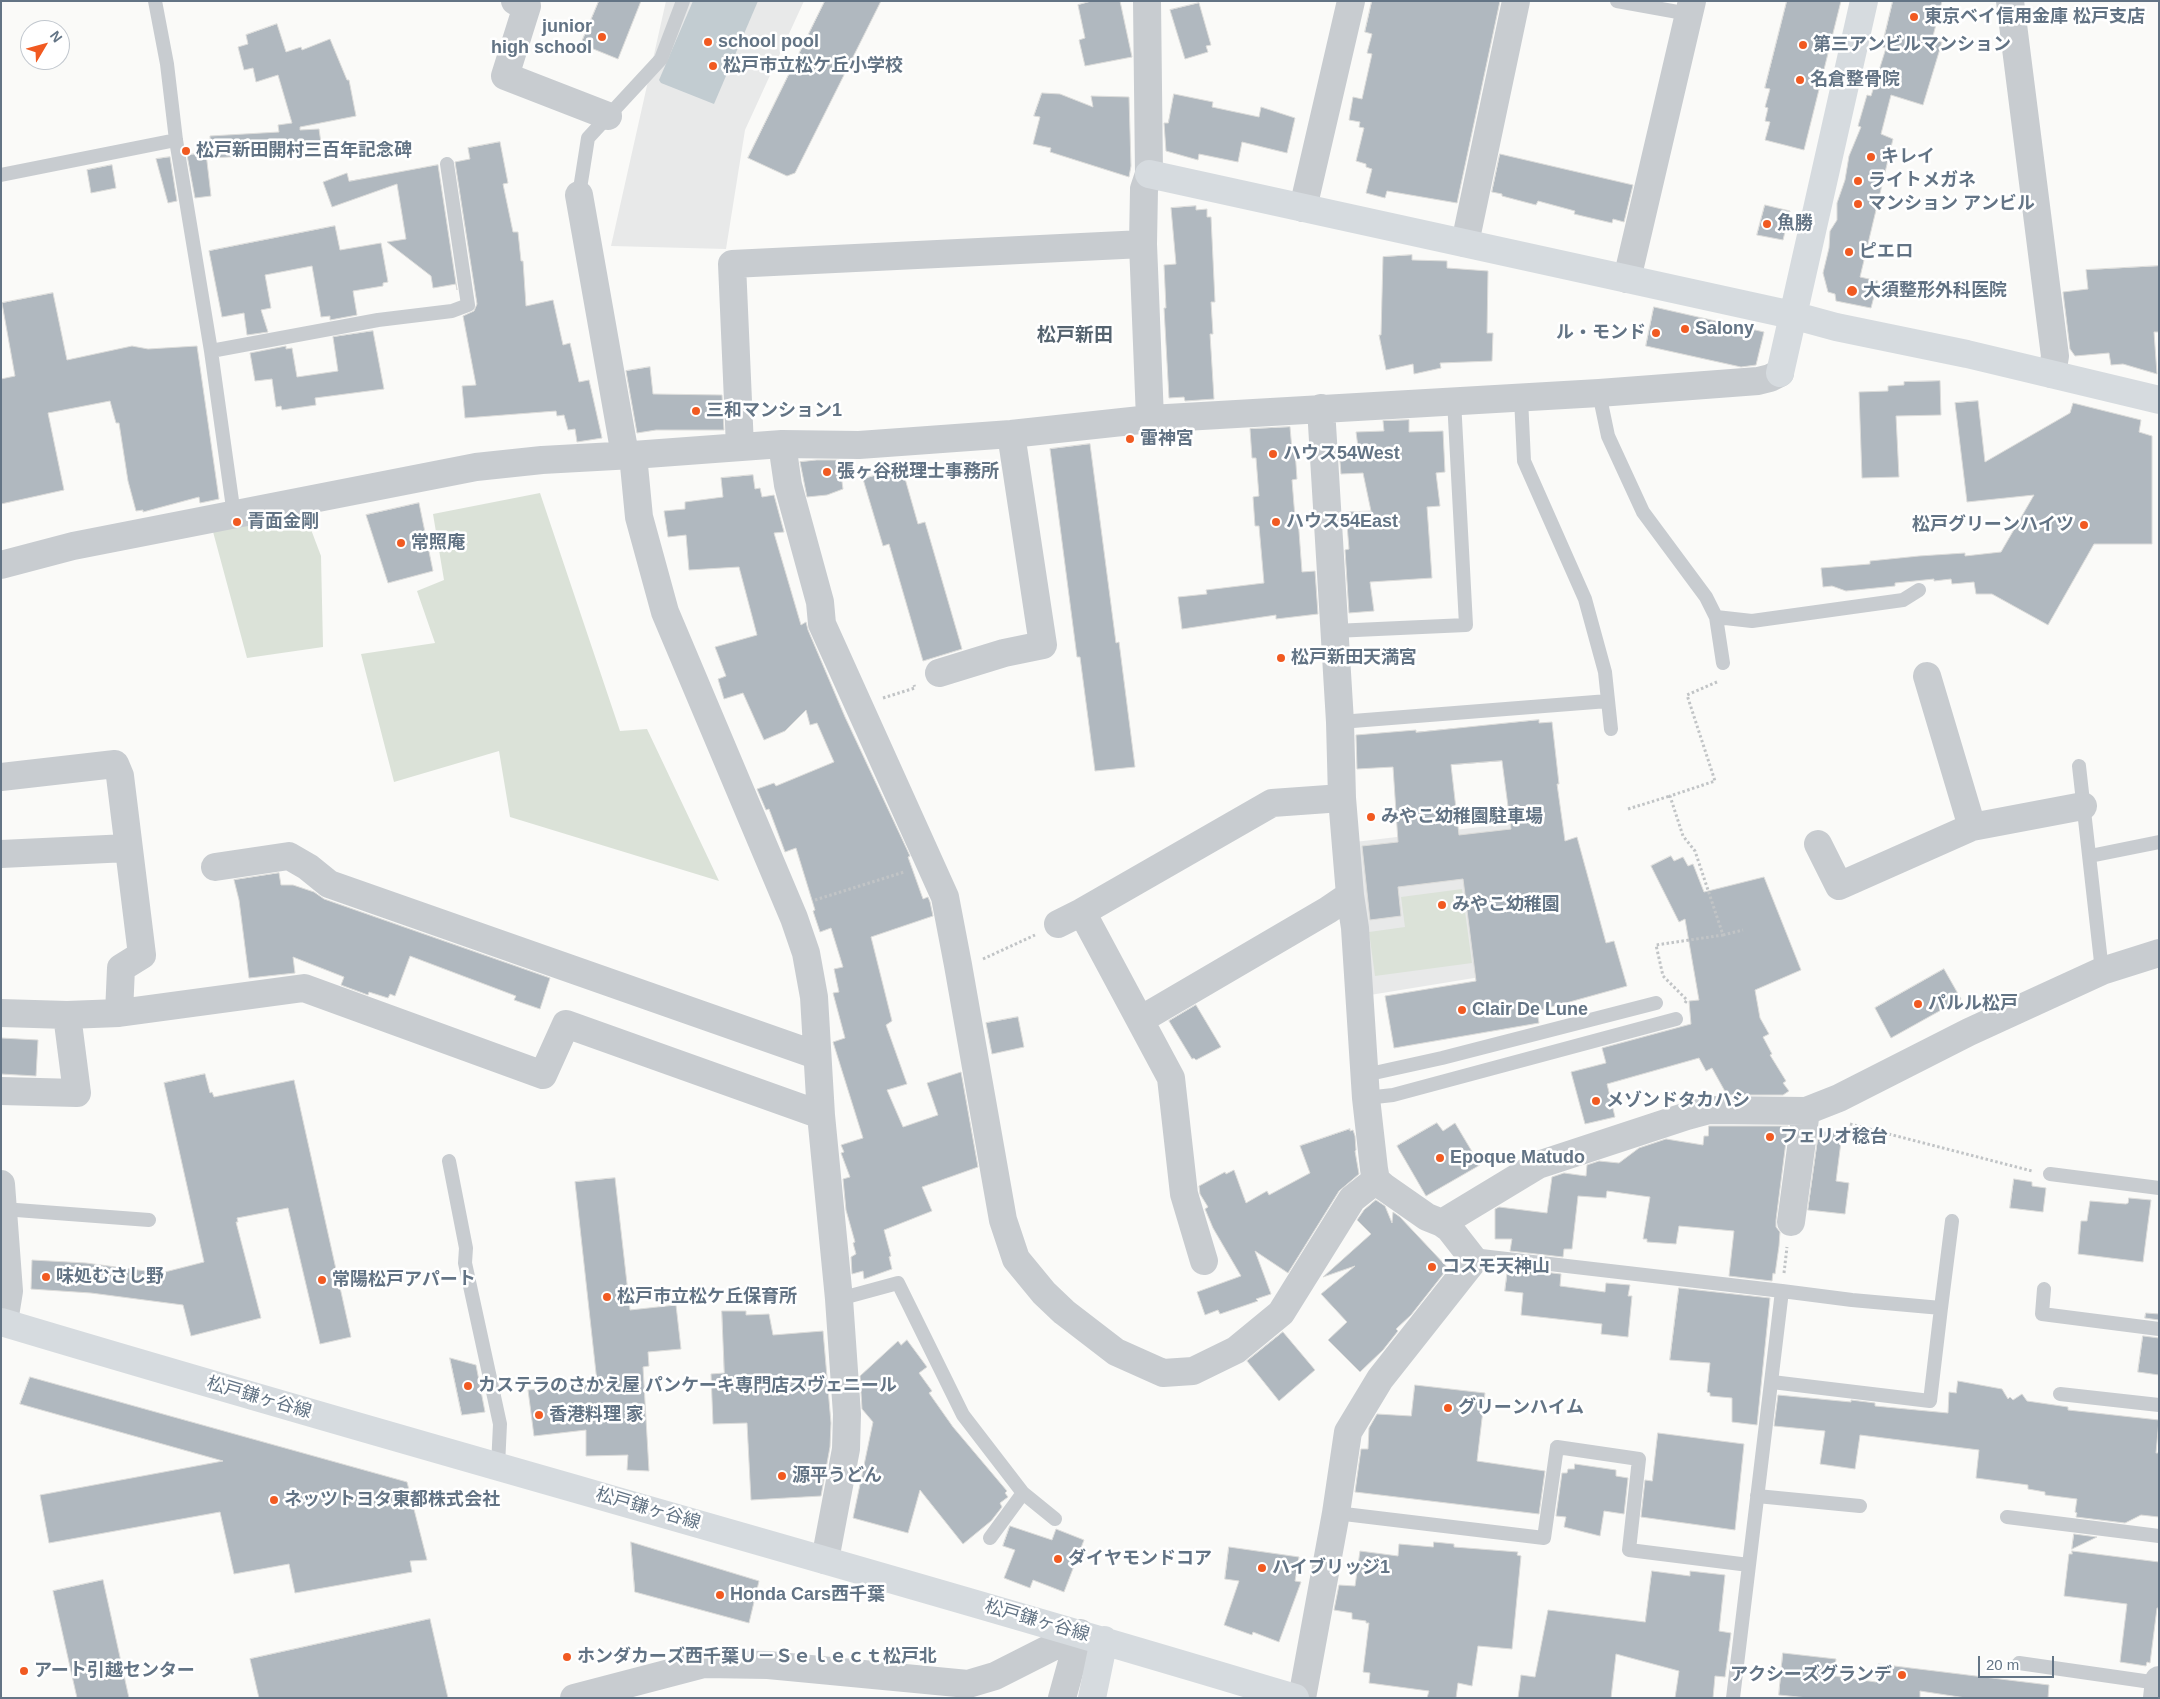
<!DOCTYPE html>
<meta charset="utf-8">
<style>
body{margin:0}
#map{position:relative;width:2160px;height:1699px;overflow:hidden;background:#fafaf8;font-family:Helvetica,sans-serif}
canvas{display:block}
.frame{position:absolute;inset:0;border:2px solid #637485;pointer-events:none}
.north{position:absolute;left:20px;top:20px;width:50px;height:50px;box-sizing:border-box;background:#fff;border:1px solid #c1c7ce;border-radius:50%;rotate:53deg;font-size:14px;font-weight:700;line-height:20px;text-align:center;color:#637485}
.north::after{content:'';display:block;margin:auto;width:18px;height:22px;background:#f15a21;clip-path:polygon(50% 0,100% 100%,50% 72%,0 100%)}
.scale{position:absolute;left:1978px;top:1656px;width:76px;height:22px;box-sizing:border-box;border:2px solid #637485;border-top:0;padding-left:6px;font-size:15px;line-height:18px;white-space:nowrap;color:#637485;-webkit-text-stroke:4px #fff;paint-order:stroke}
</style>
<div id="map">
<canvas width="2160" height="1699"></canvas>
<div class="frame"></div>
<div class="north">N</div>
<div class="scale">20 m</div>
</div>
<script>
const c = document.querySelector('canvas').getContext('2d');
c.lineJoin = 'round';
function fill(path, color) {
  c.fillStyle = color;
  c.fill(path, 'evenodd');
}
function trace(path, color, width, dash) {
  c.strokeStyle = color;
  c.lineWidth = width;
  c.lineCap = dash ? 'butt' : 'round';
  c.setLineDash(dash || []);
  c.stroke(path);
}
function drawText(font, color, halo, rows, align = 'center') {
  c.font = font + ' Helvetica,"Noto Sans JP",sans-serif';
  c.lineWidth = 5;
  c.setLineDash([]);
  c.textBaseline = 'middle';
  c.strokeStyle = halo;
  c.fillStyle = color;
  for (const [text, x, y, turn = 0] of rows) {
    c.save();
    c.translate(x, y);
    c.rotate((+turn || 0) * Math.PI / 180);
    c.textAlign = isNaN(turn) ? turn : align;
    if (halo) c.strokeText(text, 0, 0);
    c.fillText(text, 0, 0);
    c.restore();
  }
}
const built = new Path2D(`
 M666 1H804L745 130 726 249 611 246Z
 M1513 823 1529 969 1370 995 1355 842Z`);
const green = new Path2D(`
 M540 493 620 731 647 729 719 881 510 817 499 751 394 782 361 654 435 643 417 591 444 580 433 514Z
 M304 511 321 556 323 647 247 658 212 528Z
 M1462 889 1472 963 1375 976 1369 932 1405 927 1401 897Z`);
const water = new Path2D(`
 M693 1H758L714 104 661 83 659 80Z`);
const building = new Path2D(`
 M599 1H641L618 59 581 44Z
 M825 1H881L795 173 787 176 748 158Z
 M1092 1H1120L1132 57 1085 66 1079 40 1085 38 1078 5Z
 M1372 1H1500L1457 203 1387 191 1385 198 1366 193 1372 169 1366 167V164L1356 161 1364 128 1359 127 1360 122 1349 120 1353 97 1362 99 1372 54 1367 53 1372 34 1365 32Z
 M1787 1H1841L1804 150 1765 140 1770 122 1765 121 1768 108 1765 107 1770 89 1765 88Z
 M1893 1H1942L1932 40 1942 42 1923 105 1891 95 1881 134 1893 139 1860 277 1878 281 1871 308 1836 301 1835 294 1828 292 1823 273 1829 248 1830 231 1837 220V203L1845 180 1849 156 1861 127 1858 126 1867 95 1871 96 1886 48 1882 47Z
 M1199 3 1211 45 1206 46 1208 52 1185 59 1170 10Z
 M277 24 286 52 301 47 302 50 330 39 347 80H349L356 116 300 127V130L319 129 321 143 247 156 211 158 210 136 279 132 278 125 292 123 278 75 256 82 253 68 244 70 238 47 248 44 246 35Z
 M1042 93 1060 94 1093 107 1091 96 1129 97 1131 166 1129 177 1050 152 1051 148 1033 144 1040 117 1034 116Z
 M1174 94 1213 102 1212 107 1259 117 1261 107 1295 118 1287 153 1242 142 1238 162 1199 154 1198 160 1166 151 1164 123H1168Z
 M500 142 508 183 503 184 513 232H518L521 261H523L526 306 553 300 563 345 570 343 579 382 589 380 602 438 577 442 575 429 568 430 564 415 557 416 556 411 465 418 462 386 476 385 463 316 474 311 477 304 455 162 470 159 468 148Z
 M206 153 211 196 195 198 187 155Z
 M1500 154 1633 185 1624 222 1613 219 1612 223 1574 214 1575 211 1538 201 1536 205 1502 196V194L1492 192Z
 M170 157 177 201 168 203 156 159Z
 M112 165 116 188 91 193 87 170Z
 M438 165 457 290 456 284 433 288 431 276 387 242 406 239 397 184 332 207 323 182 347 173 349 181Z
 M1765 205 1790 211 1783 240 1757 235Z
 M1196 206V210L1207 209V217H1211L1215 302H1211L1213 334H1210L1214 399 1185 401 1184 397 1169 398 1164 308H1166L1164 265 1176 264 1171 208Z
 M335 226 340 250 381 243 388 282 383 283V286L353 291 357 315 330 320V316L321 317 312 266 265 275 271 308 261 310 268 332 247 335 244 313 222 317 209 251Z
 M1412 255V260L1447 261V268L1488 271 1487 333H1493L1492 361 1440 363 1441 368 1414 374 1413 364 1386 370 1379 335H1381L1383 257Z
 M2159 266V332H2154L2157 374 2123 364 2111 365 2109 353 2075 356 2070 349 2063 292 2088 289 2086 270Z
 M53 293 67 360 132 346 148 349 197 346 219 499 200 503 199 497 143 512V510L136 511 128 481 119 423H116L110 401 48 413 64 490 1 504V379L15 376 2 303Z
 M1654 307 1764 332 1756 365 1741 367 1646 346Z
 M373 331 384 389 315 398 316 405 282 410 281 406 276 407 272 379 255 381 250 353 286 346V349L292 348 297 377 338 371 333 337Z
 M650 367 653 394 722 395 724 430H656L637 433 626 371Z
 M1940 381 1941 415 1896 416 1899 477 1862 478 1859 392 1888 391V386L1904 385V382Z
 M1978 401 1985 462 2070 413 2073 403 2141 420 2139 432 2152 436V544H2094L2048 625 1992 594H1976L1974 582 1952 584 1951 579 1934 581V579L1895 583V586L1846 591 1832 586 1823 587 1821 568 1870 564V561L1919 556 1965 553V556L2001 552 2034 495 1967 502 1955 403Z
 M1409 420V432L1443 431 1445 472 1436 473 1440 506 1427 507 1432 578 1370 582 1374 611 1349 613 1345 550 1349 549 1346 512 1371 511 1363 473 1341 474 1339 450 1358 447 1356 432 1384 431 1383 421Z
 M1290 427 1292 450H1295L1297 479 1292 480 1295 518H1298L1302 572 1315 571 1318 614 1276 619V615L1182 629 1178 597 1207 594 1206 590 1264 583 1259 526H1255L1253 497 1259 496 1256 458H1252L1250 429Z
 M1090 444 1116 643 1119 642 1135 767 1095 771 1080 657H1077L1050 449Z
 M817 460H839L843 489 827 495 807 497 800 462Z
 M902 468 918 524 925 522 962 649 923 661 889 544 883 546 863 479Z
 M753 475 755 489 760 488 762 497 774 495 784 532 774 533 801 625 806 622 808 630 845 717 910 856 908 857 923 899 928 897 930 902 933 916 871 937 892 1021 886 1025 907 1084 887 1090 903 1127 938 1115 927 1083 961 1072 978 1167 922 1187 932 1211 884 1230 891 1256 889 1257 892 1269 864 1279 863 1271 852 1274 851 1257 856 1254 853 1243 855 1242 846 1210 843 1179 850 1177 841 1153 844 1152 841 1145 863 1138 833 1042 845 1038 833 993 839 992 834 969 843 967 831 928 820 932 813 911 815 910 796 848 785 852 769 809 766 810 757 789 774 783 776 786 834 762 817 723 810 725 806 710 785 731 764 740 743 693 724 699 718 679 726 676 715 647 757 635 739 567 689 570 686 535 668 537 664 511 685 509V502L723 497 721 478Z
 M419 503 433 571 388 583 366 515Z
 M1539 720V723L1552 722 1559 784H1557L1565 841 1577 837 1606 943 1614 941 1627 986 1537 1011 1539 1023 1394 1048 1385 996 1476 981 1463 879 1398 887 1401 916 1370 920 1362 846 1398 842 1393 767 1357 769 1356 735 1416 730V732ZM1502 761 1511 829 1459 835 1451 765Z
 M1671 856 1674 861 1683 857 1688 866 1693 864 1704 892 1764 877 1801 970 1755 990 1760 1018 1769 1034 1763 1037 1772 1054 1770 1055 1786 1081 1783 1083 1789 1091 1783 1095H1727L1712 1068 1706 1071 1699 1058 1607 1084 1615 1117 1585 1124 1571 1072 1606 1063 1602 1048 1691 1024 1689 1001 1699 1000 1685 919 1679 922 1651 866Z
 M279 873 281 885H293L314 892 324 899 550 978 540 1009 514 1000 516 996 410 956 395 996 390 994 388 998 369 992 368 995 341 985 344 977 293 957 295 973 249 978 239 900 234 880Z
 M1944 969 1961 999 1891 1038 1875 1008Z
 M1196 1005 1221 1047 1196 1060 1194 1058 1192 1059 1169 1021Z
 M1018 1017 1024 1047 992 1054 986 1023Z
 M1 1038 38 1040 36 1076 1 1074Z
 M205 1074 210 1093 212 1092 214 1097 294 1080 351 1337 320 1344 288 1208 237 1218 238 1222H236L261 1318 191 1336 183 1305 91 1293 31 1289 32 1260 86 1263 161 1273 204 1262 164 1083Z
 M1437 1123 1443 1131 1455 1123 1480 1165 1426 1196 1397 1146Z
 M1709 1126H1788L1776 1220V1227L1780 1232 1779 1246 1775 1274 1773 1273 1772 1281 1729 1276 1734 1231 1679 1226 1676 1244 1647 1242V1239H1643L1650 1197 1607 1191 1606 1198 1578 1196 1572 1249H1564L1563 1257 1510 1251 1512 1239H1495V1209L1499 1207 1547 1213 1552 1177 1564 1173 1586 1176 1587 1165 1599 1161 1619 1163 1639 1148 1666 1139 1703 1145 1704 1136H1708Z
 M1350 1129V1131L1353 1130 1355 1136 1356 1150 1355 1151 1359 1174 1339 1191 1288 1273 1255 1251 1271 1294 1256 1299 1258 1301 1220 1314 1218 1310 1205 1315 1197 1292 1241 1276 1213 1228 1205 1209 1208 1207 1200 1194 1199 1186 1225 1172 1226 1174 1234 1170 1246 1203 1267 1191 1269 1195 1310 1173 1300 1146Z
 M1819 1131 1842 1134 1836 1181 1849 1183 1845 1214 1808 1210Z
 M615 1178 630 1310 676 1305 681 1349 648 1352 649 1366 643 1367 649 1471 627 1470 628 1455 586 1456V1430L534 1436 528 1390 564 1386V1383L597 1382 575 1182Z
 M2014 1179 2032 1182V1186L2046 1188 2043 1212 2010 1208Z
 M2129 1198 2151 1200 2143 1262 2078 1254 2081 1221H2087L2090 1201 2126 1204 2128 1203Z
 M1376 1200 1385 1206 1392 1223 1393 1212 1400 1217 1448 1268 1411 1315 1396 1329 1398 1331 1383 1350 1360 1372 1328 1340 1347 1322 1321 1294 1355 1266 1323 1277 1371 1234 1357 1220 1364 1210Z
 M1508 1268 1561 1274 1560 1286 1605 1292 1606 1283 1630 1285 1628 1296H1632L1628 1337 1601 1334 1602 1324 1521 1315 1523 1293 1505 1291Z
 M1679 1288 1770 1298 1757 1425 1732 1422V1398L1710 1396V1393L1707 1392 1710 1363 1670 1360Z
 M722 1311H746V1315L769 1314 773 1335 823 1331 831 1423 830 1447 821 1496 751 1500 747 1423 713 1424 711 1374 724 1373Z
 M2146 1313 2159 1314V1320L2145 1318Z
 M1283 1332 1315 1370 1279 1401 1247 1361Z
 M2143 1336 2159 1338V1375L2138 1372Z
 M907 1340 927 1367 919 1373 932 1391 929 1393 953 1427 1007 1491 1005 1493 1008 1497 1000 1503 1002 1507 991 1521 963 1544 920 1490 908 1533 853 1518 873 1422 862 1409 860 1376 898 1341 901 1345Z
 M450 1358 476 1365 485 1412 462 1415Z
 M30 1377 407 1482 427 1560 410 1561 412 1572 295 1593 289 1564 234 1574 220 1512 49 1543 40 1495 223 1461 20 1404Z
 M1958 1381 2002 1389 2008 1399 2010 1397 2013 1400 2022 1394 2027 1401 2068 1407V1410L2159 1420 2156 1453H2159V1517L2141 1515 2125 1523 2076 1517 2077 1513 2075 1512 2077 1499 2045 1495V1492L2028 1489V1485L1976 1478 1979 1450 1860 1435 1855 1469 1820 1464 1825 1431 1774 1426 1778 1395 1851 1402V1400L1875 1403V1406L1948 1413 1949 1392 1956 1393Z
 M1415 1385 1485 1393 1477 1461 1545 1471 1539 1514 1355 1492 1361 1449H1368L1369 1428 1377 1414 1411 1416Z
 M1658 1433 1744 1444 1735 1530 1641 1517 1645 1480 1652 1481Z
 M1575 1464 1616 1470V1476L1628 1478 1624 1514 1604 1511 1600 1536 1564 1527 1566 1517 1556 1516 1562 1473H1567L1568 1469H1574Z
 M1010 1526 1052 1540 1056 1529 1084 1540 1064 1592 1033 1580 1030 1588 1004 1578 1015 1550 1003 1546Z
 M2074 1534 2097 1537 2072 1549Z
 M631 1542 759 1581 749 1623 635 1592Z
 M1434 1542 1454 1544V1547L1518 1552 1517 1555 1521 1556 1512 1649 1478 1646 1472 1686 1458 1683 1456 1698H1427L1429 1691 1369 1683 1370 1673 1363 1672 1369 1623H1366V1621L1352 1619V1613L1334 1610 1339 1585 1355 1586 1360 1551 1398 1556 1399 1544 1433 1547Z
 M1229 1547 1299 1557 1295 1581 1301 1582 1279 1642 1253 1632 1252 1635 1224 1625 1239 1581 1225 1579Z
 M2072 1551 2159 1562V1608H2157L2150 1663 2147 1662 2146 1666 2120 1662 2127 1604 2064 1596 2069 1554H2072Z
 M1652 1571 1690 1576V1571L1725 1575 1719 1631 1731 1633 1725 1677 1715 1676 1713 1698H1675L1679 1671 1616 1654 1611 1698H1518L1521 1675 1535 1677 1548 1610 1645 1622Z
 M103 1580 129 1698H77L53 1591Z
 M430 1619 448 1698H259L250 1659Z
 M1783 1653 1836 1659 1834 1676 1876 1682 1878 1664 2049 1685 2048 1698H1966L1920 1691V1698H1808L1779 1695Z`);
const path = new Path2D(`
 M883 698 915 688 914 685
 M1628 809 1670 796
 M815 900 904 872
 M1723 935 1743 930
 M983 959 1035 935
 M1685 1003 1687 1000 1663 976 1656 945 1723 935 1695 851 1683 836 1670 796 1715 781 1687 695 1717 682
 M1850 1124 2032 1171
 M1784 1273 1787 1247`);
const lane = new Path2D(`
 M155 1 167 64 176 140 211 351 234 515
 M1617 1 1689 14
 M1 175 176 140
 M579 195 588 138 661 59 683 1
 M211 351 378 320 452 311 468 305 447 164
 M1599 393 1608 436 1643 512 1706 597 1716 617 1723 663
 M1521 398 1524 461 1585 599 1605 672 1611 729
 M1716 617 1752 621 1903 600 1919 590
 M1334 631 1466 625 1454 400
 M1340 722 1608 701
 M2079 766 2102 971
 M2090 856 2159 842
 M1365 1075 1442 1058 1656 1003
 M1366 1098 1393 1095 1676 1019
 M449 1161 466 1248 465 1263 500 1424 498 1466
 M2050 1174 2159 1188
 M3 1209 149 1220
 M1474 1260 1481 1256 1782 1291 1733 1698
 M2044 1289 2042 1314 2159 1329
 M839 1299 898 1283 963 1415 1023 1493 1055 1519
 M1941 1308 1952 1221
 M1772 1382 1930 1401 1941 1308 1852 1300 1782 1291
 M2060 1394 2159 1405
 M1757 1496 1860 1506
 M1336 1513 1544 1538 1557 1447 1639 1459 1629 1550 1749 1565
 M2007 1517 2159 1536
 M990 1538 1023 1493
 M2019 1663 2158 1683`);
const street = new Path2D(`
 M515 1 527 6 505 76 608 116
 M2010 1 2055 356 2052 374
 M579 195 625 455
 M1303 208 1351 1
 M1465 243 1516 1
 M1143 244 1150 419
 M1627 279 1692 1
 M782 444 788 485 820 602 822 624 945 897 958 965 1003 1220 1016 1259 1044 1293 1064 1312 1116 1352 1163 1373 1193 1371 1236 1350 1281 1313 1352 1199 1376 1180
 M740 447 732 264 1143 244 1144 189 1149 174 1147 1
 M633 455 782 444 859 445 1011 434 1150 419 1599 393 1758 381 1770 378 1780 373
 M1 565 73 546 476 467 542 460 633 455 639 517 665 612 794 918 806 953 814 997 821 1115 839 1299 847 1414 846 1449 825 1560
 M939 673 1004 653 1043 645 1011 434
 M1927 676 1972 827
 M1 777 115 764 120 776 142 955 121 968 119 1013
 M1818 844 1839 886 1972 827 2083 806
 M1 854 128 848
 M215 867 289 856 308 867 329 884 816 1055
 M1058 924 1082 912
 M1 1013 67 1015 119 1013 304 988 543 1075 566 1024 821 1115
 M1140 1020 1328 910 1350 895
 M1 1091 77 1093 67 1015
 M1 1184 9 1291 4 1322
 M1791 1222 1806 1111
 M1442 1223 1538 1165 1687 1116 1709 1110 1806 1111 1839 1098 1969 1032 2102 971 2159 953
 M1204 1261 1184 1194 1171 1078 1082 912 1272 803 1342 798
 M574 1698 704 1664 768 1665 968 1684 995 1676 1080 1633
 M1062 1698 1080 1633
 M1302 1698 1336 1513 1348 1432 1380 1379 1474 1260 1449 1228 1442 1223 1427 1217 1384 1187 1376 1180 1374 1169 1366 1098 1355 928 1350 895 1342 798 1340 722 1321 408
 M2157 1698 2159 1680`);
const secondary = new Path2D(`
 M1149 174 1792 315 1836 327 1967 354 2159 400
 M1780 373 1864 1
 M1 1322C431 1451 865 1568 1295 1698
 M1092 1698 1104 1640`);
const markers = [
 [1914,17,5,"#f15a21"],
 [602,37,5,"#f15a21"],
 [708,42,5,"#f15a21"],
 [1803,45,5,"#f15a21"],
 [713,66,5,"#f15a21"],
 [1800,80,5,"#f15a21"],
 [186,151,5,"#f15a21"],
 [1871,157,5,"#f15a21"],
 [1858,181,5,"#f15a21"],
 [1858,204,5,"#f15a21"],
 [1767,224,5,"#f15a21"],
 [1849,252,5,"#f15a21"],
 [1852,291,6,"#f15a21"],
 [1685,329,5,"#f15a21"],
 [1656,333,5,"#f15a21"],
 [696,411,5,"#f15a21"],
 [1130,439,5,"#f15a21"],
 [1273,454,5,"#f15a21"],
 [827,472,5,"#f15a21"],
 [237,522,5,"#f15a21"],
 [1276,522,5,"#f15a21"],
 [2084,525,5,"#f15a21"],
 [401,543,5,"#f15a21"],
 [1281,658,5,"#f15a21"],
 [1371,817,5,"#f15a21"],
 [1442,905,5,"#f15a21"],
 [1918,1004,5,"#f15a21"],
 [1462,1010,5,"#f15a21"],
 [1596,1101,5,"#f15a21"],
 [1770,1137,5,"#f15a21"],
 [1440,1158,5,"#f15a21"],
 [1432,1267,5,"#f15a21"],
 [46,1277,5,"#f15a21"],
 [322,1280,5,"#f15a21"],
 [607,1297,5,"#f15a21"],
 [468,1386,5,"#f15a21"],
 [1448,1408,5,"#f15a21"],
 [539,1415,5,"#f15a21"],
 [782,1476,5,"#f15a21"],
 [274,1500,5,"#f15a21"],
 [1058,1559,5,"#f15a21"],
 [1262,1568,5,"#f15a21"],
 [720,1595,5,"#f15a21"],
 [567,1657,5,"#f15a21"],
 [24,1671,5,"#f15a21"],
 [1902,1675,5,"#f15a21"]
];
const poiNames = [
 ["東京ベイ信用金庫 松戸支店",1924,17],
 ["junior",592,27,"right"],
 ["high school",592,48,"right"],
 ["school pool",718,42],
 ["第三アンビルマンション",1813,45],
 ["松戸市立松ケ丘小学校",723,66],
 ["名倉整骨院",1810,80],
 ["松戸新田開村三百年記念碑",196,151],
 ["キレイ",1881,157],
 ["ライトメガネ",1868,181],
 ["マンション アンビル",1868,204],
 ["魚勝",1777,224],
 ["ピエロ",1859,252],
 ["大須整形外科医院",1863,291],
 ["Salony",1695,329],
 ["ル・モンド",1646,333,"right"],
 ["三和マンション1",706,411],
 ["雷神宮",1140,439],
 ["ハウス54West",1283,454],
 ["張ヶ谷税理士事務所",837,472],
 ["青面金剛",247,522],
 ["ハウス54East",1286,522],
 ["松戸グリーンハイツ",2074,525,"right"],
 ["常照庵",411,543],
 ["松戸新田天満宮",1291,658],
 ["みやこ幼稚園駐車場",1381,817],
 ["みやこ幼稚園",1452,905],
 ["パルル松戸",1928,1004],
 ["Clair De Lune",1472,1010],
 ["メゾンドタカハシ",1606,1101],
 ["フェリオ稔台",1780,1137],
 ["Epoque Matudo",1450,1158],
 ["コスモ天神山",1442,1267],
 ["味処むさし野",56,1277],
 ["常陽松戸アパート",332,1280],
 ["松戸市立松ケ丘保育所",617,1297],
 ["カステラのさかえ屋 パンケーキ専門店スヴェニール",478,1386],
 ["グリーンハイム",1458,1408],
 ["香港料理 家",549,1415],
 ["源平うどん",792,1476],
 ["ネッツトヨタ東都株式会社",284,1500],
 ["ダイヤモンドコア",1068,1559],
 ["ハイブリッジ1",1272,1568],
 ["Honda Cars西千葉",730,1595],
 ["ホンダカーズ西千葉Ｕ－Ｓｅｌｅｃｔ松戸北",577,1657],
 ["アート引越センター",34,1671],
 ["アクシーズグランデ",1892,1675,"right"]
];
const streetNames = [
 ["松戸鎌ヶ谷線",259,1398,16],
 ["松戸鎌ヶ谷線",648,1509,16],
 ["松戸鎌ヶ谷線",1037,1621,16]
];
const neighbourhoodNames = [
 ["松戸新田",1075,336]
];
fill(built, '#e8e9e9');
fill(green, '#dbe2d8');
fill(water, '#c2ccd1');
fill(building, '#b0b8bf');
trace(building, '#dcdcda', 1);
trace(path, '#c1c4c6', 3, [2.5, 2.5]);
trace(lane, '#c8ccd0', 14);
trace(street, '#c8ccd0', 28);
trace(secondary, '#d6dbdf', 28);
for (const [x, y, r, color] of markers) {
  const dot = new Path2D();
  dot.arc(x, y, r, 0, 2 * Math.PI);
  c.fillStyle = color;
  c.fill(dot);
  trace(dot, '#fff', 2);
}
drawText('bold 18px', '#637485', '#fff', poiNames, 'left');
drawText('18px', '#637485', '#fff', streetNames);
drawText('bold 19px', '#55636f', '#fff', neighbourhoodNames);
</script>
